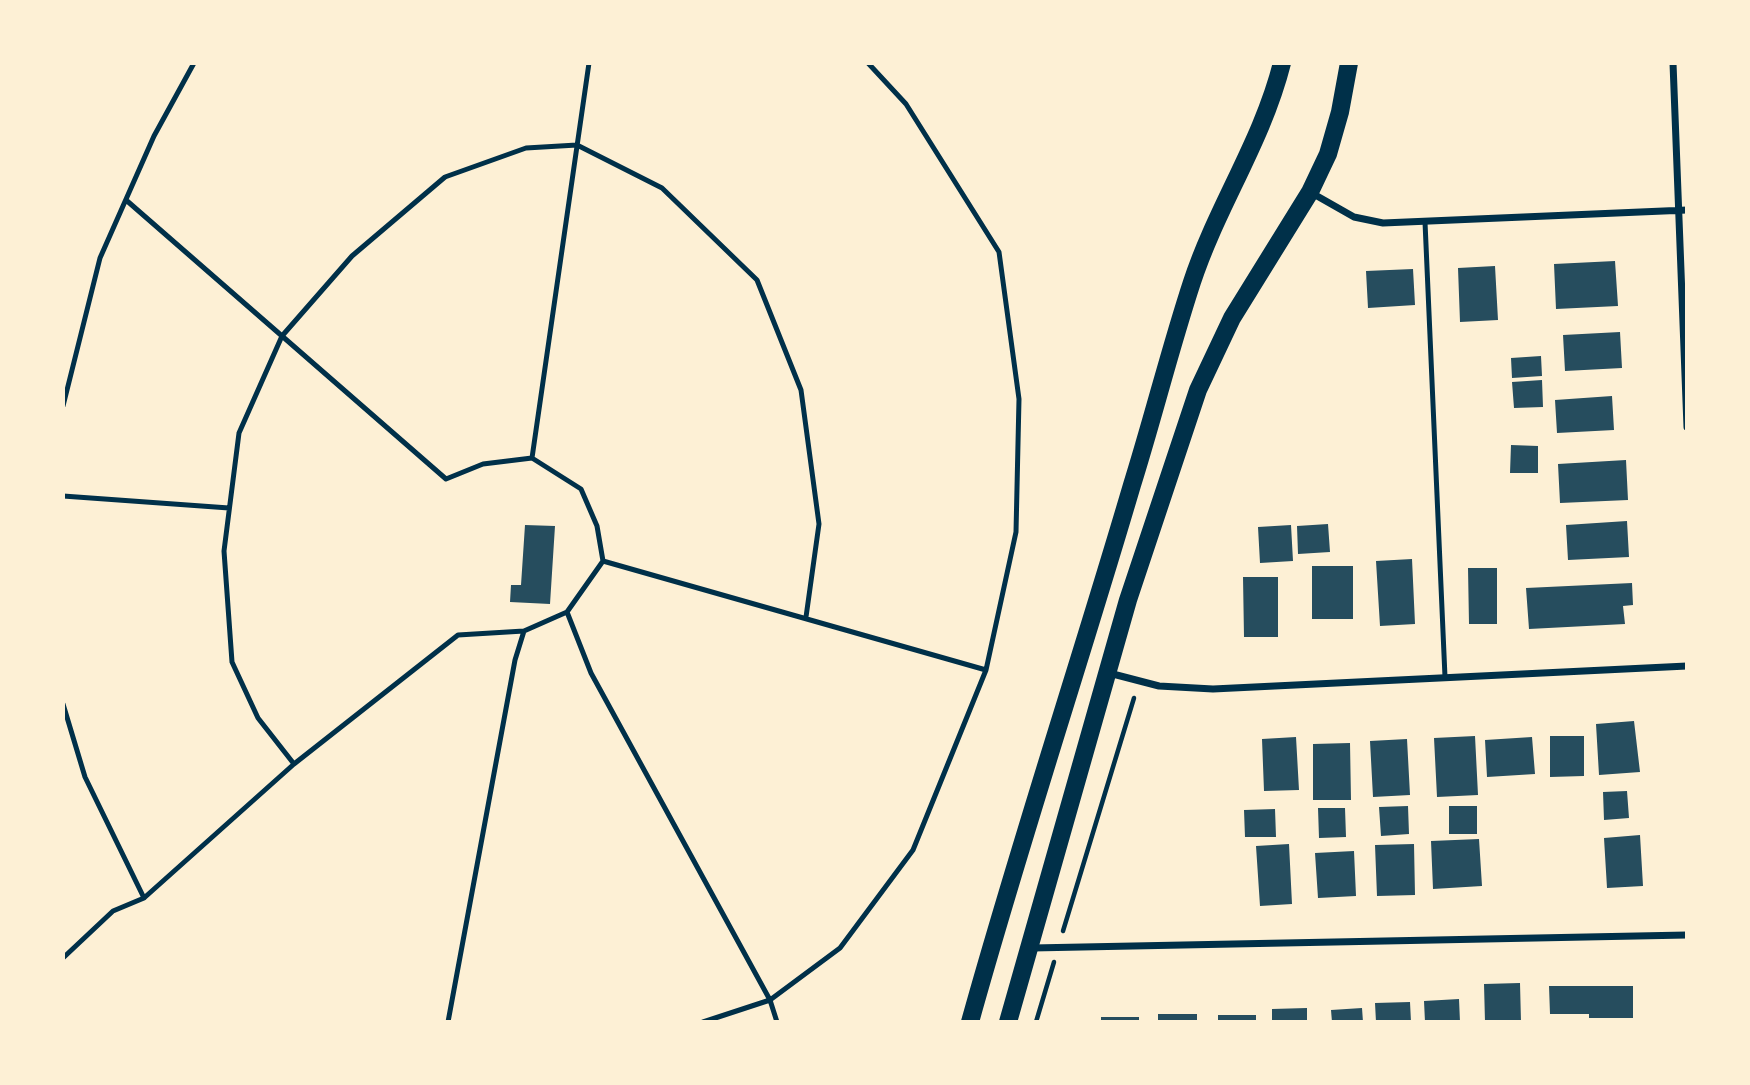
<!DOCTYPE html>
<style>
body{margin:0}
#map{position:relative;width:1750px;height:1085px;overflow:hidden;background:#fdf0d5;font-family:"Titillium Web",sans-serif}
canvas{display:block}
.frame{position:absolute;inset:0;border:65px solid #fdf0d5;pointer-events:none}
</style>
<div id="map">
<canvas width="1750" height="1085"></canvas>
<div class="frame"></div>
</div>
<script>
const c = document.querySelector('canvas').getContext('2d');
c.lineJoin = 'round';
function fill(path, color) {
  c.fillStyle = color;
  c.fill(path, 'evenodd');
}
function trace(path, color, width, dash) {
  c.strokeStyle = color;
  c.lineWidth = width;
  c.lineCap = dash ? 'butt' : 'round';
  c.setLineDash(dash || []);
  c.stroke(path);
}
const building = new Path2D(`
 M1615 261 1618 306 1556 309 1554 264Z
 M1495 266 1498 320 1460 322 1458 268Z
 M1413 269 1415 305 1368 308 1366 271Z
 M1620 332 1622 368 1565 371 1563 335Z
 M1541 356 1542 376 1512 378 1511 358Z
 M1542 380 1543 407 1514 408 1512 382Z
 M1612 396 1614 430 1557 433 1555 400Z
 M1511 445 1538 446V473H1510Z
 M1626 460 1628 500 1560 503 1558 464Z
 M1627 521 1629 557 1568 560 1566 525Z
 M1328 524 1330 552 1298 554 1297 526Z
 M525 525 555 526 550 604 510 602 511 585H521Z
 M1291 525 1293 561 1260 563 1258 527Z
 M1412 559 1415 624 1380 626 1376 561Z
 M1312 566H1353V619H1312Z
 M1468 568H1497V624H1469Z
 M1243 577H1278V637H1244Z
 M1632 583 1633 605 1623 606 1625 624 1529 629 1526 588Z
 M1634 721 1640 772 1599 775 1596 724Z
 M1475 736 1478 795 1437 797 1434 738Z
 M1550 736H1584V776L1550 777Z
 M1296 737 1299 790 1264 791 1262 739Z
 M1532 737 1535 774 1487 777 1485 740Z
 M1407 739 1410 795 1373 797 1370 741Z
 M1350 743 1351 800H1313V744Z
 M1627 791 1629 818 1604 820 1603 792Z
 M1408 806 1409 834 1381 836 1379 807Z
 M1449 806H1477V834H1449Z
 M1318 808H1345L1346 837 1319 838Z
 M1275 809 1276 837H1245L1244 810Z
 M1640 835 1643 886 1607 888 1604 838Z
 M1479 839 1482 886 1433 889 1431 841Z
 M1289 844 1292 904 1260 906 1256 846Z
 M1414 844 1415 895 1377 896 1375 845Z
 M1354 851 1356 896 1318 898 1315 853Z
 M1520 983 1521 1022H1485L1484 984Z
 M1549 986H1633V1018H1589V1014H1550Z
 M1459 999 1460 1022H1425L1424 1001Z
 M1410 1002 1411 1022H1376L1375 1003Z
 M1307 1008V1022H1272V1009Z
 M1362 1008 1363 1022H1332L1331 1010Z
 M1158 1014H1197V1022H1158Z
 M1218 1015H1256V1022H1218Z
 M1101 1017H1139V1022H1101Z`);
const path = new Path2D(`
 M1063 931 1134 698
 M1036 1022 1054 962`);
const service = new Path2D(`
 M1425 222 1445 677
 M63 406 100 258 154 136 194 63
 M532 458 589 63
 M63 496 229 508
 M603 561 986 670
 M567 612 591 673 770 1000 703 1022
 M63 704 85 777 144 898 294 764 458 635 524 631 567 612 603 561 597 526 581 489 532 458 483 464 446 479 126 200
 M294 764 258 718 232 662 224 551 239 433 282 336 352 256 445 177 526 148 577 145 662 188 757 280 801 390 819 524 806 617
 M63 958 113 911 144 898
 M448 1022 515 660 524 631
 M777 1022 770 1000 840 948 913 850 986 670 1016 532 1019 399 999 252 906 104 868 63`);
const minor = new Path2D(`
 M1673 63 1687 427
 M1310 192 1354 217 1383 223 1687 210
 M1109 673 1159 686 1213 689 1687 666
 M1032 948 1687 935`);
const primary = new Path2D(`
 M970 1022C1020 842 1079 665 1132 485 1153 418 1170 349 1192 282 1217 206 1262 142 1282 63
 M1008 1022 1128 600 1198 390 1232 318 1310 192 1328 154 1340 112 1349 63`);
fill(building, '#264d5e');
trace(path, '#003049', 4.5);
trace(service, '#003049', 5);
trace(minor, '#003049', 7);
trace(primary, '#003049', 18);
</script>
